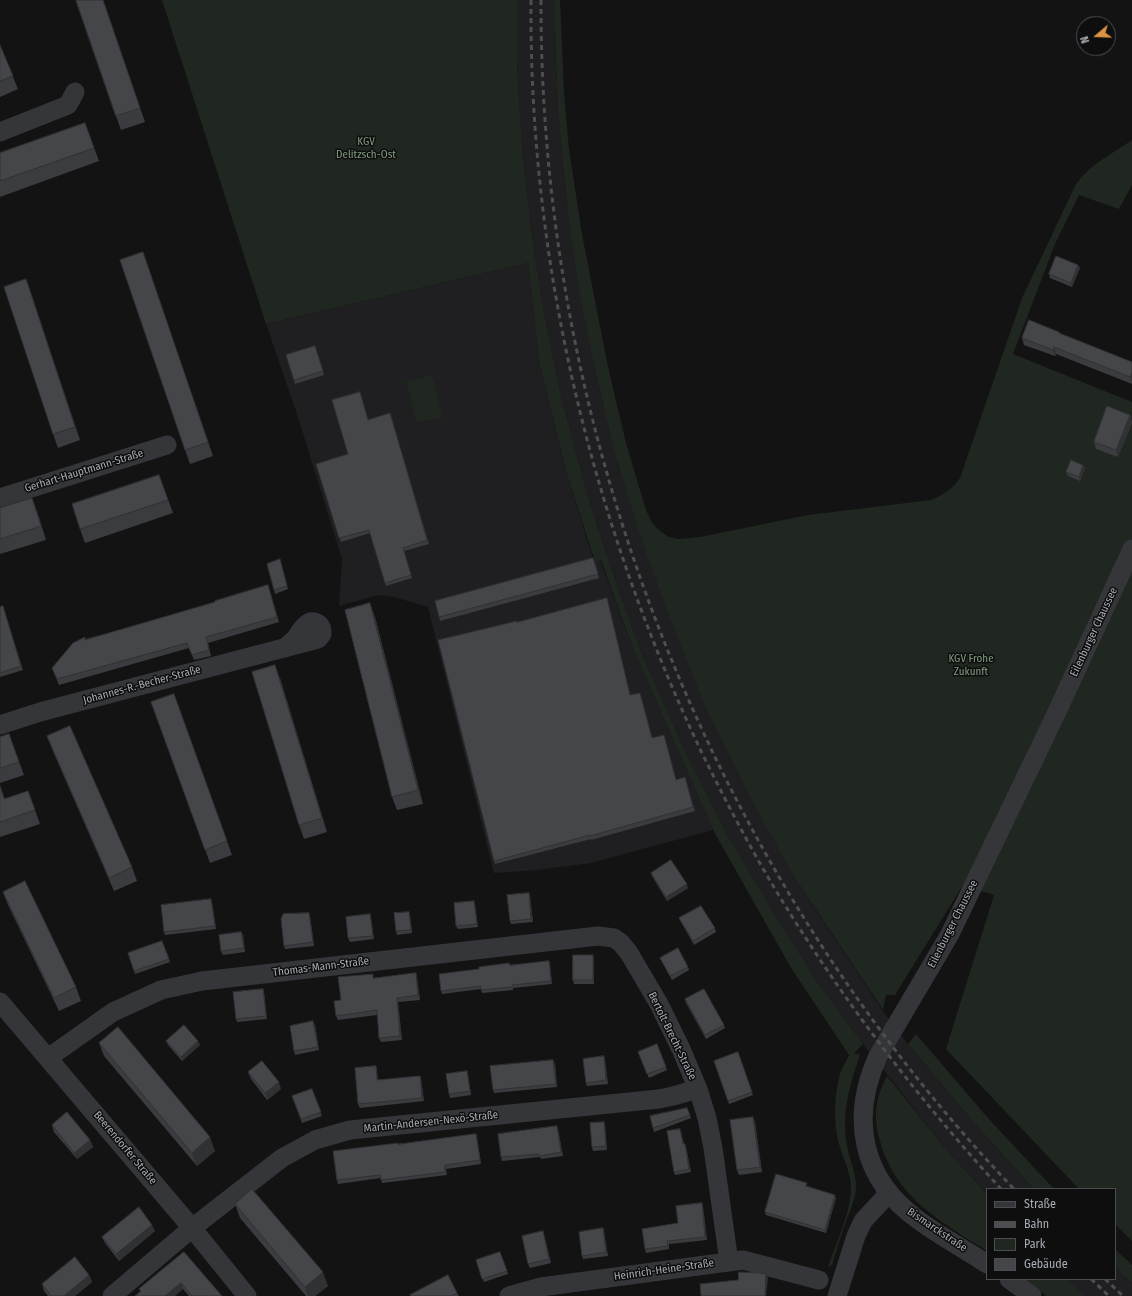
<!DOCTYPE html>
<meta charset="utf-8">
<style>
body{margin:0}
#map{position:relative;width:1132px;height:1296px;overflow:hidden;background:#131314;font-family:"Fira Sans Condensed",sans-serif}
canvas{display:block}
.legend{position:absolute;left:986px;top:1188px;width:130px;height:92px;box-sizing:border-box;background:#0e0e0f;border:1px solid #4b4d51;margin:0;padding:5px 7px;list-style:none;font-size:12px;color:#a6acb3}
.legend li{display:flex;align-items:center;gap:8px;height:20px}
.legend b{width:20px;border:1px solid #4b4d51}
.north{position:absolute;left:1076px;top:16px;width:40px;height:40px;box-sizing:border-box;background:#0e0e0f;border:1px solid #4b4d51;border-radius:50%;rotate:251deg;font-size:11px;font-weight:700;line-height:16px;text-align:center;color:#a6acb3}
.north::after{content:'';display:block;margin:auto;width:14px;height:18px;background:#dd9443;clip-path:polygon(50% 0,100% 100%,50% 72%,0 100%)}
</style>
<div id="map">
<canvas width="1132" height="1296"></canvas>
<ul class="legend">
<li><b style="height:5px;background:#353639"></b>Straße</li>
<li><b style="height:5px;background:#4c4e52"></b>Bahn</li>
<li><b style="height:11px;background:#202620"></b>Park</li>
<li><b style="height:11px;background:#454649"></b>Gebäude</li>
</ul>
<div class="north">N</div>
</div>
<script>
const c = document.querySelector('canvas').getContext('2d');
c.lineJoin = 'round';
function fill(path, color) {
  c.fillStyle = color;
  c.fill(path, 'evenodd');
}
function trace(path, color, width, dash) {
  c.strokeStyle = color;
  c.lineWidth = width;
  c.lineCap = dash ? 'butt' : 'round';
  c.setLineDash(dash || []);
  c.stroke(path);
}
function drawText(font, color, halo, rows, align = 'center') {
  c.font = font + ' "Fira Sans Condensed",sans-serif';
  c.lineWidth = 3;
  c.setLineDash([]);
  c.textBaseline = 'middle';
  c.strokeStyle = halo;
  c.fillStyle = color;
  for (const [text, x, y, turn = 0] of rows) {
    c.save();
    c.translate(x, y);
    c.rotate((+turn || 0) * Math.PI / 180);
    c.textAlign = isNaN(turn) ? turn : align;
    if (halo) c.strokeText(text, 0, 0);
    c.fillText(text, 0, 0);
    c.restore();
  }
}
const built = new Path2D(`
 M517 0H555V31L558 113 567 205 597 380 616 458 639 533 793 875 882 1010 908 1044 974 1123 1034 1189H987V1194L945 1148 863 1044 816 980 771 908 725 830 688 757 643 657 611 568 587 493 562 400 544 312 532 236 522 146 517 63Z
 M528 263 539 361 565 468 594 562 600 560 633 649 713 830 591 863 537 870 494 873 428 607 394 597 378 595 339 606 342 559 297 414 266 324Z
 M1115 1268 1132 1283V1296H1085L1067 1279H1115Z`);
const green = new Path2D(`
 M162 0H517V63L522 146 532 236 544 312 562 400 587 493 611 568 643 657 688 757 725 830 771 908 816 980 863 1044 854 1053 860 1055C850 1085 841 1113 847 1145 849 1159 856 1172 856 1186 856 1200 849 1212 845 1224 840 1238 836 1252 832 1265L828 1267C836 1244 851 1211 851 1188 851 1173 843 1158 839 1144 833 1122 834 1096 840 1074 842 1068 846 1061 849 1055L791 968 713 830 633 649 601 560 595 562 565 468 539 361 528 263 266 324Z
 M555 0H560L564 93 569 149 582 234 608 367 626 443 646 510 653 524 660 531 669 537 679 539 700 537 808 515 931 500C944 495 952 489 960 478L1022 298 1075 186C1088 165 1112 154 1132 140V185L1119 209 1079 195 1055 244 1013 354 1132 402V1241L1115 1224V1189H1079L946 1049 994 895 963 885 895 995H886L883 1010 793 875 750 797 705 706 670 618 639 533 616 458 597 380 578 285 567 205 558 113 555 31Z
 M432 375 443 417 417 423 406 382Z
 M916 1034 987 1117 1054 1189H1034L974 1123 908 1044Z
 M887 1076 945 1148 987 1194V1251C941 1222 895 1197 880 1141 873 1116 875 1099 887 1076Z
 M1115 1249 1132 1265V1283L1115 1268Z
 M1024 1279H1067L1085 1296H1046Z`);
const minor = new Path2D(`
 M0 132 68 105 75 92
 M0 498 167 445
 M0 725 40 712 318 639 322 634C322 630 322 626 317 623 307 618 300 632 295 639 292 642 288 645 285 648
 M0 1002 192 1228 247 1296
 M48 1058 113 1012 161 990 202 981 598 936 614 938 621 943 629 953 659 1004 681 1049 698 1089 707 1118 713 1148 729 1262
 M987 1264C965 1249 938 1235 917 1219 861 1178 850 1118 878 1056L950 934 1056 714 1132 549
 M1009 1279 1032 1296
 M112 1296 192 1228 282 1158 315 1140 350 1130 659 1099 673 1096 698 1089
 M509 1296 541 1287 743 1260 819 1280
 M837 1296 856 1236 863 1221 889 1193`);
const rail = new Path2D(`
 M531 0C529 259 590 517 701 751 729 808 759 865 793 918 854 1015 924 1105 1001 1189
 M541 0C540 438 711 872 1014 1189
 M1091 1279 1109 1296
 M1105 1279 1123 1296`);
const wall = new Path2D(`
 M103 0 145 122 121 130 116 116Z
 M0 45 18 89 0 97Z
 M85 123 99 161 0 197V153Z
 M147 265 213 456 190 464 185 450Z
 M1078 265 1080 268 1072 287 1050 278 1049 274Z
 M26 279 80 440 58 448 53 434Z
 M1059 332 1060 334 1132 362V384L1056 354 1055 356 1024 345 1022 338Z
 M315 346 324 375 295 384 286 355Z
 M390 413 429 544 404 551 412 578 386 586 370 533 341 542 316 464 348 454 368 420Z
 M1130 415 1132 423 1118 457 1096 449 1094 442Z
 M1085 468 1080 481 1068 476 1066 472Z
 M159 475 173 513 85 543 80 529Z
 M0 508 37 511 46 540 0 554Z
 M280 559 288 589 275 594 274 590Z
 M595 562 599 578 440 621 439 617Z
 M270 591 279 622 208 643 211 656 194 660 189 648 59 685 52 668 85 639Z
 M608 602 630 695 653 738 664 735 676 780 686 781 695 811 591 840V839L495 864 494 861 517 622Z
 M0 607 4 610 23 670 0 677Z
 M375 617 423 804 397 810 392 797Z
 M280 678 327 832 304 839 299 825Z
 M174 694 232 855 210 863 151 702Z
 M9 734 24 775 0 783V737Z
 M47 736 132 867 137 881 114 891 52 749Z
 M0 785 5 799 28 791 40 824 0 837Z
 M651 873 688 888 667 901 652 876Z
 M3 892 76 987 81 1001 59 1011 8 905Z
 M529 893 530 896 533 922 511 924 510 921Z
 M212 902 216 929 165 935 164 932Z
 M475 905 478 927 458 929 456 926Z
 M370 914 371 918 374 939 350 942 348 938Z
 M410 915 412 933 397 935 396 931Z
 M310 916 314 946 285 949 284 946Z
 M679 918 715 928 716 932 694 945 681 922Z
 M241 932 243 935 245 952 223 955 221 951Z
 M162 941 170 962 135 974 128 953Z
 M593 955 594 959V984H574L573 980Z
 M660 958 688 967 689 970 672 980Z
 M550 964 552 984 513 988V990L482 993 481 989 442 994 441 991 510 965Z
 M374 978H417L420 1000 398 1002 402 1040 381 1042 379 1038 377 1015 338 1020 336 1016 341 1000Z
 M263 989 264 992 267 1019 237 1022 236 1019Z
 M685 999 724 1025 725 1028 706 1039 686 1003Z
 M315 1025 319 1050 295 1055 294 1051Z
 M166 1041H198L200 1045 182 1061 168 1045Z
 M99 1043 215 1151 197 1166 104 1056Z
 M657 1044 667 1070 649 1078 638 1052Z
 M738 1052 753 1095 729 1104 714 1061Z
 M604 1056 605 1060 608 1084 587 1086 586 1083Z
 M555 1064 557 1087 494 1093 493 1090Z
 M376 1066 377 1070 378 1080 420 1076 421 1079 424 1101 360 1108 358 1104Z
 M467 1071 468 1075 471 1095 450 1098 449 1094Z
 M248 1072 281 1089 267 1100 251 1079Z
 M312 1089 322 1116 302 1123 292 1096Z
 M687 1108 691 1118 654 1132 653 1128Z
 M604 1122 605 1125 607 1150 593 1151 592 1147Z
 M755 1122 762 1172 739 1175 737 1170Z
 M52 1125 90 1140 93 1147 77 1159 54 1132Z
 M558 1129 563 1156 541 1159 540 1157 502 1161 501 1157Z
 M681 1132 684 1144H685L686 1147 691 1172 675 1175 674 1172Z
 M476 1134 477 1137 481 1164 446 1169 447 1175 382 1183 381 1178 338 1184 337 1180 398 1144Z
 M808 1187 836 1198 826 1233 766 1215 765 1212Z
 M235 1204 328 1286 315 1296H306L240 1218Z
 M703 1207 707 1240 669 1244V1249L646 1253 645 1249 678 1223Z
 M603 1228 604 1232 608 1256 583 1259 582 1256Z
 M155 1231 119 1261 105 1243 102 1237Z
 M544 1234 551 1263 530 1268 528 1264Z
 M184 1252 222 1296H189L183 1289 140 1291 139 1289Z
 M500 1252 508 1274 484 1282 476 1260Z
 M89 1275 92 1282 75 1296H48L44 1291 42 1284Z
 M457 1293 459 1296H411Z`);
const shadedWall = new Path2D(`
 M1078 265 1080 268 1072 287 1071 283Z
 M26 279 31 293 80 440 75 427Z
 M1054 347 1056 354 1055 356 1053 350Z
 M1132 373V382L1130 377Z
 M1130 415 1132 423 1118 457 1116 450Z
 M1083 465 1085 468 1080 481 1079 477Z
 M32 498 37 511 46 540 41 526Z
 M370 603 375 617 423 804 418 790Z
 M275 665 280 678 327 832 322 818Z
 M687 884 688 888 667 901 666 897Z
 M529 893 530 896 533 922 531 919Z
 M211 899 212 902 216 929 215 926Z
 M474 901 475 905 478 927 477 924Z
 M409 912 410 915 412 933 411 930Z
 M309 913 310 916 314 946 313 942Z
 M370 914 371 918 374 939 373 936Z
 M241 932 243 935 245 952 244 948Z
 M593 955 594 959V984L593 980Z
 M549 961 550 964 552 984 551 981Z
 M416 973 417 978 420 1000 418 995Z
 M263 989 264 992 267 1019 266 1016Z
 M397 998 398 1002 402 1040 400 1036Z
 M313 1021 315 1025 319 1050 318 1047Z
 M198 1041 200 1045 182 1061 181 1057Z
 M604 1056 605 1060 608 1084 606 1080Z
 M553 1060 555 1064 557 1087 556 1084Z
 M376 1066 377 1070 378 1084 377 1080Z
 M467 1071 468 1075 471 1095 470 1091Z
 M420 1076 421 1079 424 1101 422 1098Z
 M279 1082 281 1089 267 1100 265 1093Z
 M753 1117 755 1122 762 1172 760 1167Z
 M604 1122 605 1125 607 1150 606 1146Z
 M557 1126 558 1129 563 1156 561 1152Z
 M476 1134 477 1137 481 1164 480 1160Z
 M210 1137 215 1151 197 1166 192 1153Z
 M90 1140 93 1147 77 1159 74 1153Z
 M685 1144 686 1147 691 1172 689 1169Z
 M835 1195 836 1198 826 1233 825 1230Z
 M702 1203 703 1207 707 1240 705 1237Z
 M152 1225 155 1231 119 1261 116 1254Z
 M603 1228 604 1232 608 1256 606 1252Z
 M323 1272 328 1286 315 1296H308L305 1287Z
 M766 1274 768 1278 766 1296H765Z
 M89 1275 92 1282 75 1296H64Z
 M181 1283 183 1289 175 1296H165Z`);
const building = new Path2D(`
 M76 0H103L140 108 116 116Z
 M0 45 13 76 0 81Z
 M85 123 94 148 0 181V153Z
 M143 252 208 442 185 450 120 260Z
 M1056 256 1078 265 1071 283 1049 274Z
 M26 279 75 427 53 434 4 287Z
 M1029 320 1059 332V333L1132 362V373L1130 377 1054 347 1053 350 1022 338Z
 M315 346 323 371 294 380 286 355Z
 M360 392 368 420 390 413 427 540 403 548 411 575 385 583 369 530 339 538 316 464 348 454 332 400Z
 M1107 406 1130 415 1116 450 1094 442Z
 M1071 460 1083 465 1079 477 1066 472Z
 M159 475 168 500 80 529 72 504Z
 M32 498 41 526 0 539V508Z
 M593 558 598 574 439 617 435 601Z
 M280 559 287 586 274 590 267 564Z
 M268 585 277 617 206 637 209 650 192 655 187 643 57 679 52 668 73 643 85 637V640L215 602V601Z
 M607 598 630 695 640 693 652 738 664 735 676 780 685 777 693 807 590 836V835L494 861 438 640 517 621V622Z
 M370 603 418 790 392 797 345 610Z
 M3 606 21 666 0 673V607Z
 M275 665 322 818 299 825 252 672Z
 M174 694 227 841 205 850 151 702Z
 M70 726 132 867 109 878 47 736Z
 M9 734 19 762 0 768V737Z
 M0 786 4 799 28 791 35 810 0 822Z
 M671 860 687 884 666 897 651 873Z
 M25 881 76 987 54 998 3 892Z
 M529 893 531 919 510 921 507 895Z
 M211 899 215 926 164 932 161 905Z
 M474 901 477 924 456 926 454 903Z
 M701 906 715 928 693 941 679 918Z
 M409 912 411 930 396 931 394 913Z
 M309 913 313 942 284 946 281 919 283 914Z
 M370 914 373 936 348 938 346 917Z
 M241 932 244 948 221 951 219 935Z
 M162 941 169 959 134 971 128 953Z
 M678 948 688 967 670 976 660 958Z
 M573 955H593V980H573Z
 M549 961 551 981 512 985V987L481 990V986L441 991 439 974 479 969V967L509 963 510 965Z
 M416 973 418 995 397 998 400 1036 379 1038 377 1010 336 1016 334 1001 341 1000 338 977 373 974V978Z
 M263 989 266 1016 236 1019 233 992Z
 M704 989 724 1025 705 1035 685 999Z
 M313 1021 318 1047 294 1051 290 1026Z
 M184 1025 198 1041 181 1057 166 1041Z
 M118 1027 210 1137 192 1153 99 1043Z
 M657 1044 666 1067 647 1074 638 1052Z
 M738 1052 752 1092 728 1101 714 1061Z
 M604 1056 606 1080 586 1083 583 1059Z
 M553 1060 556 1084 493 1090 490 1066Z
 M262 1061 279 1082 265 1093 248 1072Z
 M376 1066 377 1080 420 1076 422 1098 358 1104 355 1068Z
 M467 1071 470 1091 449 1094 446 1074Z
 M312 1089 321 1112 301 1119 292 1096Z
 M687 1108 690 1115 653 1128 650 1116Z
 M67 1112 90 1140 74 1153 52 1125Z
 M753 1117 760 1167 737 1170 730 1120Z
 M604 1122 606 1146 592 1147 590 1123Z
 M557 1126 561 1152 540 1156 539 1154 501 1157 498 1134Z
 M680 1129 683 1144H685L689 1169 674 1172 667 1131Z
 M476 1134 480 1160 445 1165V1172L381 1180 380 1175 337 1180 333 1151 398 1143V1144Z
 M776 1174 807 1183 806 1186 835 1195 825 1230 765 1212Z
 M252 1189 323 1272 305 1287 235 1204Z
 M702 1203 705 1237 667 1241 668 1246 645 1249 642 1229 678 1223 676 1206Z
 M139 1207 152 1225 116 1254 102 1237Z
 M603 1228 606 1252 582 1256 579 1232Z
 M543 1231 549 1259 528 1264 522 1236Z
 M184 1252 222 1296H192L181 1283 165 1296H135L141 1291 139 1289Z
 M500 1252 507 1271 482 1279 476 1260Z
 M75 1257 89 1275 64 1296H51L42 1284Z
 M739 1272 760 1273 766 1274 765 1296H701L700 1284 738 1280Z
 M448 1275 457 1293 451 1296H411L410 1295Z`);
const parkNames = [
 ["KGV",366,142],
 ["Delitzsch-Ost",366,155],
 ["KGV Frohe",971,659],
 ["Zukunft",971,672]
];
const streetNames = [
 ["Gerhart-Hauptmann-Straße",84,471,-17],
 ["Eilenburger Chaussee",1094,632,-65],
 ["Johannes-R.-Becher-Straße",142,685,-15],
 ["Eilenburger Chaussee",953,924,-63],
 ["Thomas-Mann-Straße",321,967,-7],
 ["Bertolt-Brecht-Straße",672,1036,64],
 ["Martin-Andersen-Nexö-Straße",431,1122,-6],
 ["Beerendorfer Straße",125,1148,50],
 ["Bismarckstraße",937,1230,34],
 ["Heinrich-Heine-Straße",664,1270,-8]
];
fill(built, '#1f1f21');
fill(green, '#202620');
trace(minor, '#353639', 19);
trace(rail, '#4c4e52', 3, [5, 4]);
fill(wall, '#3b3c3f');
fill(shadedWall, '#303133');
fill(building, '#454649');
trace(building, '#303133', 1);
drawText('11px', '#819c7f', '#0e0e0f', parkNames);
drawText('11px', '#a6acb3', '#0e0e0f', streetNames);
</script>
